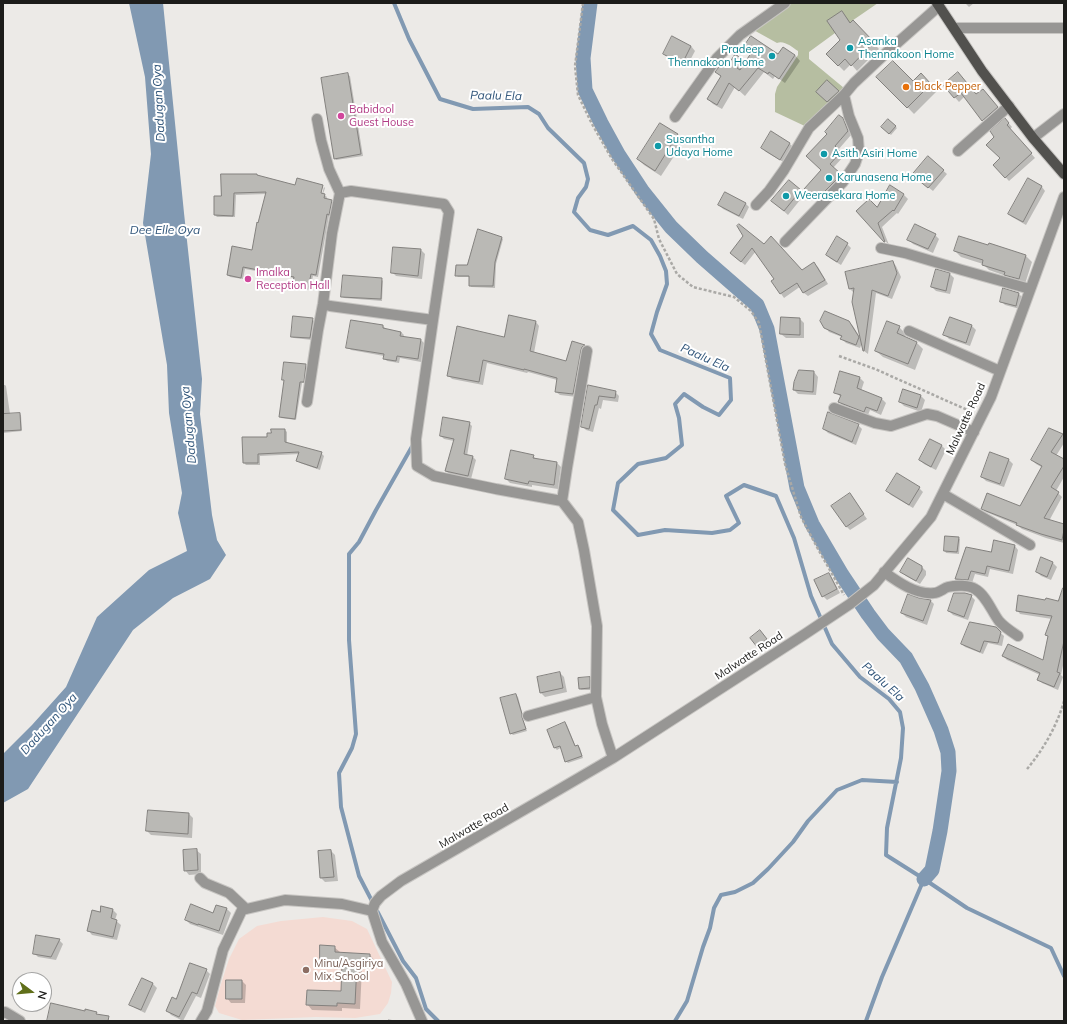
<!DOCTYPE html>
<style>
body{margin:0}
#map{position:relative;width:1067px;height:1024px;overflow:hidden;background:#eceae7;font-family:Mulish,sans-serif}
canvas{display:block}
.frame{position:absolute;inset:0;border:4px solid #1c1c1a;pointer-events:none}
.north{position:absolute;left:12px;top:972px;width:40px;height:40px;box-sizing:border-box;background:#fff;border:1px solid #a4a4a3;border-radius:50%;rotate:106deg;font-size:11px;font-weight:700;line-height:16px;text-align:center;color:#1c1c1a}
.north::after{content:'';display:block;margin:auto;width:14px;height:18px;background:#606f1a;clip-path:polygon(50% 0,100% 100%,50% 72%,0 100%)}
</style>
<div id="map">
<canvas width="1067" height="1024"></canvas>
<div class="frame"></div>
<div class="north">N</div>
</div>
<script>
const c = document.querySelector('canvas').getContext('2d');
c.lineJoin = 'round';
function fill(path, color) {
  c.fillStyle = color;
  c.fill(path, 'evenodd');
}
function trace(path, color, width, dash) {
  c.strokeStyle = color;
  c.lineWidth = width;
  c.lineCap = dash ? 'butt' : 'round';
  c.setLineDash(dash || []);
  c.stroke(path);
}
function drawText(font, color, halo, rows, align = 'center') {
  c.font = font + ' Mulish,sans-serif';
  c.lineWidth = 4;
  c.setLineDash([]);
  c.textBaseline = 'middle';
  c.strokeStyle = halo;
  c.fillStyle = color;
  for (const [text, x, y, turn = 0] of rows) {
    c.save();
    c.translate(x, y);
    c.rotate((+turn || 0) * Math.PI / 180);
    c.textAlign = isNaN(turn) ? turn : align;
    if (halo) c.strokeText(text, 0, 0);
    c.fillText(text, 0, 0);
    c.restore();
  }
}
const education = new Path2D(`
 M323 917 352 921 367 929 392 982 391 993 388 1003 380 1014 355 1018 316 1017 242 1020 219 1013 215 1006 221 984 229 959 239 939 257 926 281 921Z`);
const green = new Path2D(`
 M785 3H878L846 25 809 52V59L844 88 809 128 775 112V94L777 87 798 55V51C792 47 784 40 777 43L750 28Z`);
const water = new Path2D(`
 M129 3H163L184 213 202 379 200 414 212 515 217 540 226 555 210 579 173 598 133 630 28 789 3 803V754L32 725 66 687 97 617 149 570 187 551 178 513 182 493 169 413 167 365 143 223 151 154 145 77Z`);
const shadow = new Path2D(`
 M965 3H974L969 7Z
 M842 12 847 18 851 24 853 22 879 49 857 71 851 64 844 71 827 54 841 40Z
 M746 44 778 56 795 55 800 61 785 83 775 76 773 79 764 72 745 96 735 87 722 109 713 104 708 99 722 77 716 72 730 64 742 60 746 64 754 52Z
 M691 46 695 51 686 68 668 58 664 54Z
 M921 74 937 91 914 114 878 77 913 82Z
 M348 75 350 76 363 156 336 160 335 158Z
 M827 81 842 96 832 105 821 96Z
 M944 85 977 95 987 94 1001 112 987 124 965 96 959 102Z
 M839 116 846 123 851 135 838 150 844 156 833 168 844 178 821 203 805 189 822 170Z
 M1005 119 1012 127 1010 129 1035 158 1009 181 994 165 1002 158 995 137Z
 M888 120 897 128 891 135 882 127Z
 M660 124 677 135 684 141 661 176 644 165 638 159Z
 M771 133 790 144 794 148 785 163 766 152 762 148Z
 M928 157 947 174 933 191 918 179Z
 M222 175H257L259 177 321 198 324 187 325 188 323 194 327 197 326 199 331 201 334 203 331 216H329L318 277 313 276 310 290 295 287 293 285 294 278 245 269 243 279 230 277 228 275 253 251 267 194 236 195 235 217H217L215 215 222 197Z
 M1029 179 1042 187 1045 191 1026 225 1012 217 1009 214Z
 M800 191 804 195 788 215 777 205Z
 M904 195 908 199 898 214 897 213 882 227 889 245 857 211 877 209Z
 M745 203 749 207 743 219 723 209 719 205Z
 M935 235 939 239 933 253 913 244 909 240Z
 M745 236 764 245 802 271 814 264 818 267 828 284 808 296 804 293 801 286 784 298 772 281 776 279 756 251 745 265 735 257Z
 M502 238 503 239 496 264 495 288 471 287 470 285V277H458L456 275Z
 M847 244 851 248 841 265 831 259 827 255Z
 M989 244 1026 256 1032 262 1025 284 1011 281 1006 276 989 270 983 264 961 257 955 251 989 247Z
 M421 250 425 254 422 279 396 276 392 272Z
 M893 262 896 266 901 277 892 299 876 293 868 354 864 351 862 343 860 348 846 343 842 339V337L829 332 825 327 849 322 853 326 861 339 854 293 850 289Z
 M937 270 950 274 954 278 950 294 936 291 932 287Z
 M381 279 383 281 382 301 344 298 342 296Z
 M1004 289 1019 294 1023 298 1020 309 1005 305 1001 301Z
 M782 318 800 319 804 323V338H786L781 334Z
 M950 318 972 326 976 330 970 346 949 339 945 335Z
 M312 319 314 321 312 340 294 338 292 337Z
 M536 322 539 326 534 353 566 363 572 343 584 346 588 349 577 397 560 395 556 392 557 380 528 372 527 373 487 363 483 385 452 379 448 375 505 338Z
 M888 322 899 327 906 334 904 337 916 342 923 349 915 370 883 357 876 351Z
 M383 326 386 329 401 332 404 335 403 337 421 340 424 343 421 362 400 358 399 363 387 361 384 358V356L351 350 348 347Z
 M306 365 307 367 305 383H302L296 420 281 418 280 416 285 381 283 379Z
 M800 371 814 372 818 377 816 395 798 394 794 390Z
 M860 378 864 382 861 391 882 399 886 403 881 415 870 410 868 415 843 406 839 402 841 397 835 392Z
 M3 385H5L6 386 10 414H19L21 415 22 431 3 433Z
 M589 386 615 392 619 396 618 402 603 400 601 409 599 408 593 432 586 430 582 426Z
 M921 396 925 400 921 412 904 406 900 402Z
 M469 423 472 426 467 456 473 457 476 460 471 479 449 474 446 471 454 441 444 439 441 436Z
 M858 425 862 429 856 445 828 433 824 429Z
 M285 430 287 432V444L321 453 324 456 320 470 300 463 298 461 300 454 260 456V465H246L244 463 272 434Z
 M1050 430 1064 436V443L1056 456 1064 461V477L1056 491 1062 497 1049 521 1064 525V543L1046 538 1022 529 1017 525 986 512 982 508 1020 507 1043 468 1036 464 1032 460Z
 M930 440 942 446 946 450 936 470 924 464 920 460Z
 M991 453 1009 460 1013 464 1004 487 986 481 982 477Z
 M533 456 537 460 557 463 561 467 558 489 532 485V487L510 483 506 479Z
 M919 488 923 492 913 508 891 495 887 491Z
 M853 499 867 519 850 530 846 526Z
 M958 538 960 539 959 554 946 553 945 551Z
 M1015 546 1018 550 1013 574 990 569 988 577 975 574 972 583H960L956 579 992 554Z
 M1042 559 1053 563 1057 567 1051 580 1041 576 1037 572Z
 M921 566 926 571V575L920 584 906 576 902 572Z
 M828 574 832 578 840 593 827 600 823 596Z
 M971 596 975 600 968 620 953 615 949 611Z
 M919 599 930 600 934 604 927 625 906 617 902 613Z
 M1064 604V661L1061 675 1063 677 1058 690 1042 683 1039 679 1040 675 1007 660 1003 656 1044 662 1049 637 1047 635 1052 619 1020 614 1017 610Z
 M995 628 1004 636 1002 646 988 643 983 654 965 647 962 644Z
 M762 633 768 641 760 648 752 639Z
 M560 673 564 677 567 692 545 697 541 693Z
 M589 679 591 680V690H581L580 689Z
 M516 695 518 697 523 716V720L527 731 513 735 511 733Z
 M565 723 567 725 576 747 578 746 580 748 583 758 568 763 566 761 562 747 557 750 555 748 548 731Z
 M149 811 189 814 193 818 192 838 151 835 147 831Z
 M196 850 201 854V874L189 875 185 870Z
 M331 851 335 855 338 881 325 882 321 878 319 852Z
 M227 909 231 913 223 935 190 924 186 920 214 915Z
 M113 910 117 914 115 920 121 925 117 940 92 935 88 930 101 913Z
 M59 940 63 944 56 960 38 957 34 953Z
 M334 947 340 952V954L370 955 375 961V969L362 968 360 1009 342 1008V1011L312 1010 307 1004 342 993 343 968H326L321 963Z
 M206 970 210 974 201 998 196 996 183 1021 171 1015 167 1010Z
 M142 979 153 984 157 988 145 1013 135 1008 130 1004Z
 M242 981 246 985 245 1003H231L227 998Z
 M17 983 20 984V1002L15 999 11 995Z
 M25 1004H35L33 1008Z
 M388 1019 396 1021H388Z`);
const stream = new Path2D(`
 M394 3 409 39 440 99 473 109 528 107 539 114 548 128 584 163 588 179 586 187 578 198 574 212 590 230 608 235 633 226 651 240 660 256 666 271 667 284 657 312 651 334 660 350 730 378 731 400 719 415 703 407 684 394 675 404 679 418 682 445 666 458 638 464 618 483 613 510 638 535 665 530 712 533 730 530 739 523 726 496 744 485 776 496 794 538 811 596 832 644 860 677 889 699 900 712 903 728 901 758 887 828 886 855 924 879 967 908 1051 948 1064 976
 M414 443 376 510 359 542 349 554V640L356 734 352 748 339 773 341 807 359 876 403 961 416 978 426 1009 438 1021
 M675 1021 687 1001 703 947 710 928 714 908 721 895 735 892 753 883 768 869 793 842 808 821 837 790 862 780 897 782
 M866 1021 882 977 924 879`);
const canal = new Path2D(`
 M590 3 583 58 585 90 601 123 618 154 643 192 671 227 702 257 757 305 767 329 797 488 812 524 842 575 868 614 883 634 906 658 922 687 941 730 948 752 949 771 940 831 932 870 924 879`);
const building = new Path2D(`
 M842 11 850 23 853 20 874 42 851 66 845 59 838 66 826 54 840 40 827 21Z
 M672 36 691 46 682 64 663 54Z
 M751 36 778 54 783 47 795 55 779 79 769 72 768 74 758 68 739 91 729 83 717 105 707 99 721 76 715 72 725 59 730 62 735 54 742 59 737 68 740 70 753 50 745 45Z
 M893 61 913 81 921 73 931 84 907 108 876 77Z
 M958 72 976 94 983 89 998 107 982 121 961 93 954 98 943 85Z
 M348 73 361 154 334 159 321 78Z
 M827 80 839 91 827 102 816 92Z
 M839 115 843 118 848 131 835 146 841 152 830 164 841 174 838 178 816 200 804 189 821 170 806 156 827 134 825 132Z
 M1005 118 1009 123 1007 125 1032 153 1005 178 993 165 1000 158 986 145 994 137 990 131Z
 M888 119 896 126 889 134 881 127Z
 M660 123 678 134 655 171 637 159Z
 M771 131 790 143 780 160 761 148Z
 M928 156 944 170 928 188 912 175Z
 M221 174H257V175L295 185 297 178 323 185 321 193 325 194 324 198 332 200 329 215 327 214 316 275 311 274 308 289 292 286 294 277 243 267 241 278 227 275 232 246 252 250 257 222 258 223 266 192 234 193 233 216 214 215V196H221Z
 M1028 178 1042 186 1023 222 1008 214Z
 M789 180 801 190 784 211 771 201Z
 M890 185 904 194 894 211 893 210 878 223 885 242H884L856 211 869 199 877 207Z
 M725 192 746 203 739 216 718 205Z
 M739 224 764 244 771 236 802 270 814 262 825 280 803 293 797 283 780 294 771 281 774 279 752 248 741 262 730 253 743 236 737 226Z
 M915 224 936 234 928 249 907 240Z
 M478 229 502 237 495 262 493 286H469V276H455L456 265H467Z
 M837 236 848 243 837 262 826 255Z
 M959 236 988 245 989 243 1026 255 1019 279 1004 275 1005 272 982 265 983 260 954 251Z
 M393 247 421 249 418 276 391 273Z
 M893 261 897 273 888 296 872 290 864 351H863L852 302 854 288 849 289 845 272Z
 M936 269 950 273 946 291 931 287Z
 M343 275 382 278 381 299 341 297Z
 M1003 288 1019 293 1016 306 1000 302Z
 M825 311 849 321 859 337 856 345 840 339 842 336 824 328 820 321Z
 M509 315 536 321 530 351 566 361 572 341 585 345 582 347 581 350 573 394 555 392 557 378 524 369V370L483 360 479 382 447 376 457 326 504 337Z
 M293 316 313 318 310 338 291 337Z
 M781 317 800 318V335L780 334Z
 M950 317 972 325 966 343 943 335Z
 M351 320 383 325V328L401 332 400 336 421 339 418 359 397 356 396 361 383 359 384 354 346 348Z
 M887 321 900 326 897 333 917 342 908 364 875 351Z
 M284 362 306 364 304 382H300L295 419 279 417 284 380H282Z
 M799 370 814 371 813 392 793 390 794 382Z
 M840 371 860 377 857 388 882 398 877 411 866 407 864 412 838 402 841 395 834 393Z
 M588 385 616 391 615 398 599 396 597 405H595L589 429 581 427Z
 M903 389 921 395 917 408 899 402Z
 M828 412 859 424 852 442 823 429Z
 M20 413 21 430 3 431V414Z
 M443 417 470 422 464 454 473 456 468 476 445 471 454 439 440 436Z
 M1049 428 1063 434 1051 452 1064 459V466L1051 487 1059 492 1044 518 1064 524V530L1062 540 1041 534 1016 525 1017 523 981 509 987 493 1020 506 1042 466 1031 460Z
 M271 429H285V442L322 452 317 468 296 461 299 452 258 454V463H243L242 437H267V433H271Z
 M930 439 942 445 931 467 919 460Z
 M511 450 534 455 533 458 557 462 554 485 529 481 528 484 505 479Z
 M990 452 1009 459 1000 484 981 477Z
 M897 473 920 487 909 505 886 491Z
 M850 493 864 514 846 527 831 506Z
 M945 536 959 537 957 552 944 551Z
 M994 540 1015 545 1009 571 987 566 985 574 971 571 968 580 955 579 966 547 991 552Z
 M1041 557 1053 562 1047 577 1036 572Z
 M908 558 922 566V570L916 581 900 572Z
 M829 573 837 589 822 597 814 580Z
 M1063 588H1064V641L1057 672 1060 673 1054 687 1037 680 1040 673 1002 656 1008 644 1043 660 1048 636 1045 635 1052 616 1016 611 1018 595 1045 600 1046 598 1058 601Z
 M954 593H965L972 595 964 617 948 611Z
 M908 594 919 598 931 600 923 621 901 613Z
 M970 622 996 627 1001 632 998 643 984 641 980 652 961 644Z
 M760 630 767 639 757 647 750 638Z
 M560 672 563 688 540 693 537 677Z
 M590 677V688L579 689 578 678Z
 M516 694 522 714V717L526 729 510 734 500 698Z
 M565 722 575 746 578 745 582 756 565 762 560 746 554 748 547 730Z
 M148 810 189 813 188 834 146 831Z
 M197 849 198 870 184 871 183 850Z
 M331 850 334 877 320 878 318 851Z
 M191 904 213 913 216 905 227 908 219 931 198 924V925L185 920Z
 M101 906 113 909 111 918 117 920 113 937 87 931 92 910 100 912Z
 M36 935 60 939 51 957 33 954Z
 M320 945 335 946V952L370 954V964H357L355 1004 337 1003V1006L306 1005 307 990 341 991 342 963H320Z
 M190 963 207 969 197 994 192 992 179 1017 166 1011 172 997 176 999Z
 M142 978 153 983 141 1010 129 1005Z
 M226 980H242V999H226Z
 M51 1003 85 1011V1009L97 1012 96 1014 109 1016 108 1021H47Z`);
const path = new Path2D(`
 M583 3 575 66 578 95 592 124 612 159 654 219 659 239 677 274 693 287 734 297 751 311 759 323 785 464 801 517 818 549 844 595
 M839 356 875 369 972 412
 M1027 769C1043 750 1057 726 1064 701`);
const minor = new Path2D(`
 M954 28H1064
 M675 117 717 58 740 35 785 3
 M317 119 321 140 329 169 340 193
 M1033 138 1064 114
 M958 151 1009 106
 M756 205 769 191 784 170 809 128 844 95 854 83 886 53 939 6
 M785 242 843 182 855 164 859 152 858 138 849 116 844 95
 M881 248 905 253 962 270 1030 289
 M323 304 330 306 433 320
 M909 331 1000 371
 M587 351 567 468 562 501 578 522 584 550 597 626 596 697 602 724 613 758
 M307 402 318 330 323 304 332 233 340 193 351 191 444 204 449 212 433 320 416 439 417 466 434 476 496 489 562 501
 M834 408 875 423 891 426 927 414 937 416 974 432
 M943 494 1030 545
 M884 572C898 582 916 595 934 593 939 593 944 588 948 587 956 585 969 585 975 589 986 595 992 612 999 621 1004 627 1012 632 1018 636
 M528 716 596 697
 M200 878 205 883 229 893 246 909
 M3 1013 5 1012 20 1021
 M201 1021 207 1011 223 950 242 910 285 900 342 904 372 911
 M422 1021 406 984 382 942 372 911 375 903 381 896 401 881 560 789 613 758 805 634 850 604 874 585 931 517 991 397 1064 197`);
const major = new Path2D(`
 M937 3 982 71 1033 138 1064 174`);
const markers = [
 [850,48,4,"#0f9aa8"],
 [772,56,4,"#0f9aa8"],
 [906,87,4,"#e8710a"],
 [341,116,4,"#d1479c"],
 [658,146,4,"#0f9aa8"],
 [824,154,4,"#0f9aa8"],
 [829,178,4,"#0f9aa8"],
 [786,196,4,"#0f9aa8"],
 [248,279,4,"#d1479c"],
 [306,970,4,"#8d6e63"]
];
const cultureNames = [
 ["Asanka",858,42],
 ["Thennakoon Home",858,55],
 ["Pradeep",764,50,"right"],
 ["Thennakoon Home",764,63,"right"],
 ["Susantha",666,140],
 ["Udaya Home",666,153],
 ["Asith Asiri Home",832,154],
 ["Karunasena Home",837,178],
 ["Weerasekara Home",794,196]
];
const foodNames = [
 ["Black Pepper",914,87]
];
const hotelNames = [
 ["Babidool",349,110],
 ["Guest House",349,123],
 ["Imalka",256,273],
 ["Reception Hall",256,286]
];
const streetNames = [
 ["Malwatte Road",966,419,-65],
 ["Malwatte Road",749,656,-33],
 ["Malwatte Road",474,826,-30]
];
const educationNames = [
 ["Minu/Asgiriya",314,964],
 ["Mix School",314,977]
];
const waterNames = [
 ["Paalu Ela",496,96,1],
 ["Dadugan Oya",159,103,-93],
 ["Dee Elle Oya",165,230],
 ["Paalu Ela",705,358,24],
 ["Dadugan Oya",189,425,-95],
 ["Paalu Ela",883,682,42],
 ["Dadugan Oya",49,724,-48]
];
fill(education, '#f4dbd3');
fill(green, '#b6bea1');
fill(water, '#8199b2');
fill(shadow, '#0003');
trace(stream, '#8199b2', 4);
trace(canal, '#8199b2', 15);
fill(building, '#bab9b5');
trace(building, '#83817e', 1);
trace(minor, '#c7c5c2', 12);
trace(major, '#c7c5c2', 12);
trace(path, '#aaa9a6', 2.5, [3, 2]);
trace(minor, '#979694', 10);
trace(major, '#52514e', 10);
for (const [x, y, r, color] of markers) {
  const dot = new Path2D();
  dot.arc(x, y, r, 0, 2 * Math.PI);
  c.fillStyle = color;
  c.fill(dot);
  trace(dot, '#fff', 1.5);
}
drawText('11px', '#0d838f', '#fff', cultureNames, 'left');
drawText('11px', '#c56008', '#fff', foodNames, 'left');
drawText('11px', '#b23c85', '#fff', hotelNames, 'left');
drawText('11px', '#1c1c1a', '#fff', streetNames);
drawText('11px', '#785e54', '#fff', educationNames, 'left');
drawText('italic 12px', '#30557a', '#fff', waterNames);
</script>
